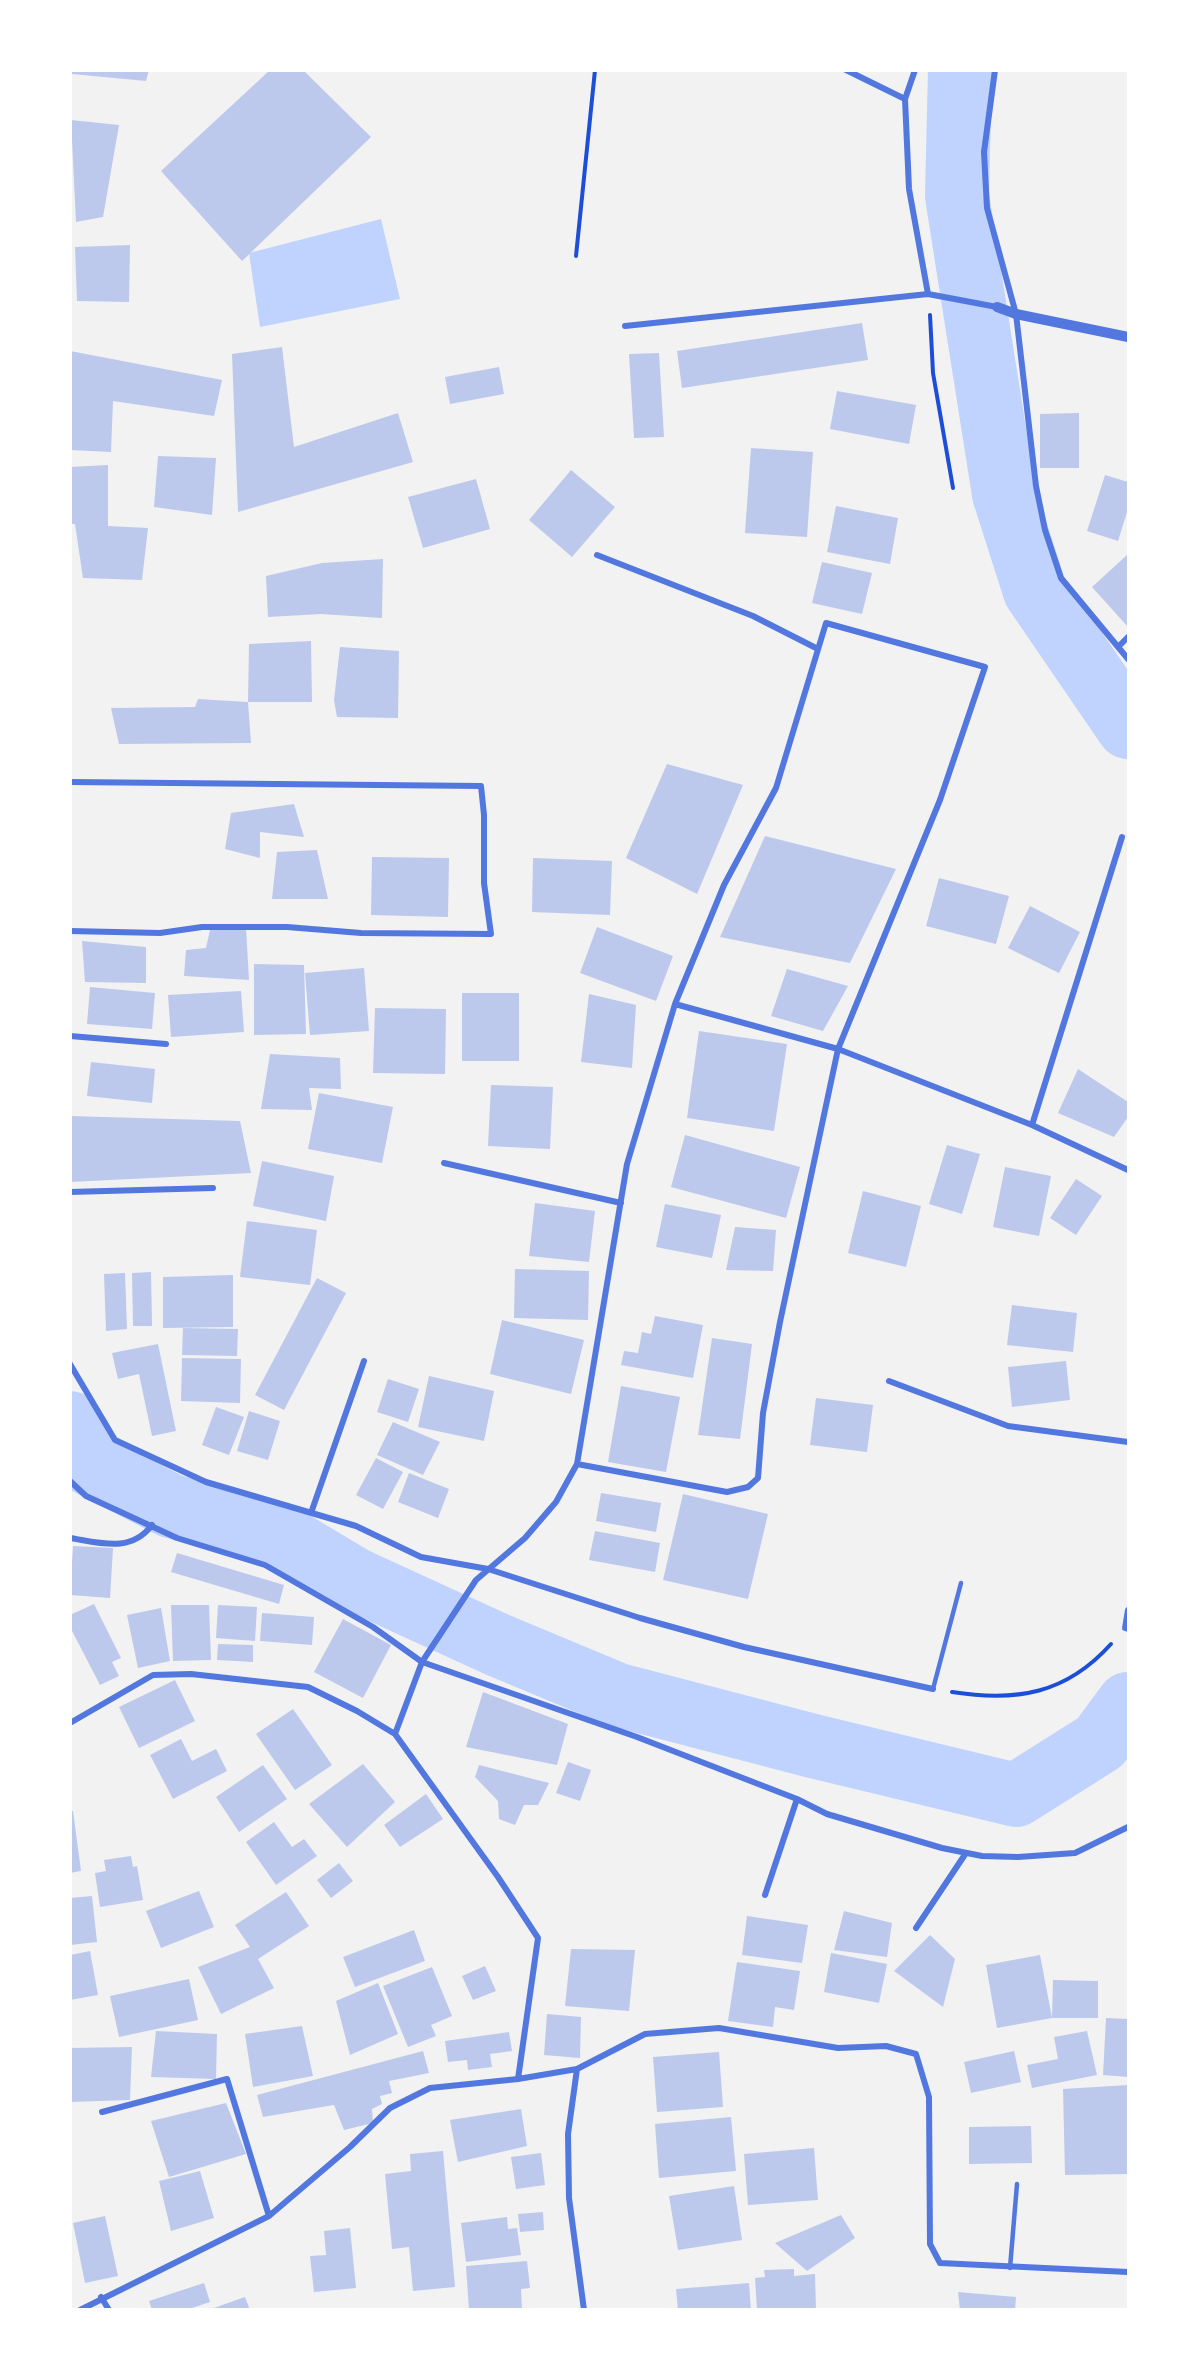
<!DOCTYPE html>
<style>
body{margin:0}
#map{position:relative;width:1199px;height:2380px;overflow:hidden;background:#f2f2f2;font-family:Roboto,sans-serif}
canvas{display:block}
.frame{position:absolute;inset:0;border:72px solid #fff;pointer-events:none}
</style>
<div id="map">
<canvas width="1199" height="2380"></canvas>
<div class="frame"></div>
</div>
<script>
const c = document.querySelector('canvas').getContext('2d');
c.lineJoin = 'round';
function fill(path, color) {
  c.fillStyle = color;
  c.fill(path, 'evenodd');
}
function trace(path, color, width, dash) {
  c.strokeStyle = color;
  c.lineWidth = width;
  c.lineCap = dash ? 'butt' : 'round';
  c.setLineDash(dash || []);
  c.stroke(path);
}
const water = new Path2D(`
 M381 219 400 299 260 327 249 253Z`);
const river = new Path2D(`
 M960 70 957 196 1004 494 1035 591 1128 727
 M70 1423 86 1462 171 1506 282 1536 354 1579 498 1645 618 1695 813 1746 1016 1795 1100 1742 1128 1704`);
const building = new Path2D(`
 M72 70H149L146 81 72 74Z
 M270 70H303L371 137 242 261 161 171Z
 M71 120 119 125 103 217 76 222Z
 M130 245 129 302 77 301 75 247Z
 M862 323 868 360 682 388 677 351Z
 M282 347 294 447 398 413 413 462 238 512 232 354Z
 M70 351 222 380 214 416 113 401 111 452 70 450Z
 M659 353 664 437 634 438 629 354Z
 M499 367 504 394 450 404 445 377Z
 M837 391 916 405 909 444 830 429Z
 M1079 413V468H1040V414Z
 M751 448 813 452 807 537 745 533Z
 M158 456 216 458 212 515 154 507Z
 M108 465V526L148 528 142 580 83 578 75 524H70V467Z
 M571 470 615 507 572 557 529 520Z
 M1105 475 1128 482V509L1118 541 1087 531Z
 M476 479 490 529 423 548 408 497Z
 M836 506 898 518 890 564 827 552Z
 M1127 555 1128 556V627L1092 587Z
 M383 559 382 618 321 614 268 617 266 576 322 563Z
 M822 562 872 573 862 614 812 603Z
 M311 641 312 702H248L249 644Z
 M340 647 399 651 398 718 337 717 334 700Z
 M198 699 248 702 251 743 119 744 111 708 195 707Z
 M667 764 743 785 697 894 626 858Z
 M294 804 304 837 260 832V858L225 849 231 813Z
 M765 836 896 869 850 963 720 937Z
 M317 850 328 899H272L277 852Z
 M372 857 449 858 448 917 371 915Z
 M533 858 612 861 610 915 532 912Z
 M939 878 1009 896 996 944 926 926Z
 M1030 906 1080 932 1059 973 1008 948Z
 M597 927 673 956 656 1001 580 973Z
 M246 928 249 980 184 976 186 950 206 948 210 930Z
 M82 941 146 947V983L85 982Z
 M254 964 304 965 306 1034 254 1035Z
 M364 968 369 1031 310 1035 305 973Z
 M787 969 848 986 823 1031 771 1016Z
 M90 987 155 993 152 1029 87 1024Z
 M241 991 244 1032 171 1037 168 995Z
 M462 993H519V1061H462Z
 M589 994 636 1005 632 1068 581 1062Z
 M375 1008 446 1009 445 1074 373 1073Z
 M699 1031 787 1044 774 1131 687 1118Z
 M270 1054 340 1058 341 1089 309 1088 312 1110 261 1109Z
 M91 1062 155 1069 152 1103 87 1096Z
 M1078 1069 1128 1102V1117L1114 1137 1058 1113Z
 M491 1085 553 1087 550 1149 488 1146Z
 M319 1093 393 1107 382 1163 308 1149Z
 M70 1116 240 1121 251 1173 70 1182Z
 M685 1135 800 1167 786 1218 671 1187Z
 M947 1145 980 1154 962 1214 929 1204Z
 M262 1161 334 1176 326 1221 253 1206Z
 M1005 1167 1051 1176 1039 1236 993 1227Z
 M1076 1179 1102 1196 1076 1235 1050 1218Z
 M863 1191 921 1206 906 1267 848 1253Z
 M535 1203 595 1211 589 1262 529 1256Z
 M665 1204 721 1215 712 1258 656 1247Z
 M247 1221 317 1230 310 1285 240 1277Z
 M735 1227 776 1230 773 1271 726 1270Z
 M515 1269 589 1271 588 1320 514 1318Z
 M151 1272 152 1326H133L132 1273Z
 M125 1273 127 1329 106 1331 104 1274Z
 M233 1275V1327L163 1328V1277Z
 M317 1278 346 1293 284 1410 255 1395Z
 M1012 1305 1077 1313 1073 1352 1007 1345Z
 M655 1316 703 1325 693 1378 621 1365 624 1351 638 1353 642 1332 651 1334Z
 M502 1320 584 1340 571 1394 490 1374Z
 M183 1328 238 1329 237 1356 182 1355Z
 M712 1338 752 1344 740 1439 698 1435Z
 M158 1344 176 1431 152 1436 139 1374 118 1379 112 1353Z
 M182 1358 241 1359 240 1403 181 1401Z
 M1066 1361 1070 1400 1012 1407 1008 1367Z
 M429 1376 494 1391 484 1441 418 1427Z
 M388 1379 419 1389 408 1422 377 1412Z
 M621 1386 680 1397 666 1472 608 1462Z
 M816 1398 873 1405 867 1452 810 1445Z
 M216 1407 244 1417 229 1455 202 1445Z
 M249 1411 280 1421 268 1460 237 1451Z
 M393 1422 440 1442 423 1475 377 1455Z
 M376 1458 403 1472 383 1509 356 1495Z
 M409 1473 449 1489 438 1518 398 1502Z
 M601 1493 661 1503 656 1532 596 1521Z
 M683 1494 768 1514 748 1599 663 1580Z
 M595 1531 660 1543 655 1572 589 1560Z
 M73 1546 113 1548 110 1598 70 1595Z
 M177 1553 284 1585 279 1604 171 1572Z
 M94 1604 121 1658 112 1662 119 1676 100 1685 70 1627V1615Z
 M171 1605H209L211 1660 173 1661Z
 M218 1605 257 1607 255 1641 216 1638Z
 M161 1608 170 1661 138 1668 127 1615Z
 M262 1613 314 1617 312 1645 260 1641Z
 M343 1619 391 1645 363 1698 314 1672Z
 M218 1644 253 1645V1662L217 1660Z
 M175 1680 195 1721 139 1748 119 1707Z
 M483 1692 568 1724 557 1765 466 1747Z
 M293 1709 332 1765 295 1790 256 1734Z
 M181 1739 192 1761 216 1749 227 1771 173 1799 150 1755Z
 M568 1762 591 1770 580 1801 556 1793Z
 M363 1764 395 1802 347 1847 309 1804Z
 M263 1765 287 1799 239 1832 216 1797Z
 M479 1765 549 1783 538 1805H524L515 1825 499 1819 498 1801 475 1777Z
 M426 1794 443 1819 400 1847 384 1825Z
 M70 1811H73L81 1871 70 1873Z
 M274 1822 292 1847 304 1839 317 1856 276 1885 246 1842Z
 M131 1856 133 1867 137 1866 143 1900 100 1907 95 1873 106 1871 104 1860Z
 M339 1863 353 1881 331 1898 317 1880Z
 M199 1891 214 1927 161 1948 146 1911Z
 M286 1892 309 1926 258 1959 274 1988 221 2014 198 1967 250 1947 235 1925Z
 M92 1896 97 1942 70 1945V1898Z
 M844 1911 892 1923 887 1957 834 1950Z
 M747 1916 808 1925 802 1963 742 1955Z
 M414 1930 425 1961 355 1987 343 1957Z
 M930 1935 955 1959 943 2007 894 1971Z
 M571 1949 635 1950 629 2011 565 2006Z
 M90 1951 98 1995 70 2000V1955Z
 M831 1953 887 1964 879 2003 824 1992Z
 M1040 1955 1052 2018 1053 1980 1098 1981V2018H1052L997 2028 986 1965Z
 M737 1962 800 1971 794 2010 775 2007 773 2027 728 2021Z
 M485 1966 496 1991 473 2000 462 1976Z
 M432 1967 452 2016 431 2025 436 2036 408 2047 383 1986Z
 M189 1979 198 2020 119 2037 110 1996Z
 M378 1983 398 2034 350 2055 336 2001Z
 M547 2014 581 2017 580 2058 544 2055Z
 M1106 2018 1128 2019V2077L1103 2075Z
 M302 2026 313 2076 253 2087 245 2034Z
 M156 2031 217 2034 216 2079 151 2077Z
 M1087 2031 1097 2075 1032 2088 1027 2065 1058 2059 1054 2037Z
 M509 2032 512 2051 490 2054 492 2067 468 2070 467 2060 448 2062 445 2041Z
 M132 2047 130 2100 70 2102V2048Z
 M423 2051 429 2073 389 2081 392 2093 380 2096 382 2104 372 2109 373 2123 344 2130 334 2105 263 2117 257 2095Z
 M1014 2051 1021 2082 971 2093 964 2062Z
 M719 2052 723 2107 657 2112 653 2057Z
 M1128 2085V2174L1065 2175 1063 2089Z
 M226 2103 246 2154 169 2177 151 2121Z
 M521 2109 527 2146 458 2162 450 2120Z
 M731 2117 736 2171 659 2178 655 2124Z
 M1031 2126 1032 2163 969 2164V2127Z
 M814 2148 818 2200 748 2205 744 2154Z
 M443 2151 455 2287 413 2291 409 2247 392 2249 385 2174 411 2171 410 2154Z
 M541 2153 545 2185 516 2189 511 2157Z
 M200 2171 214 2218 171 2231 159 2181Z
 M734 2186 742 2240 678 2250 669 2196Z
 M543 2212 544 2230 520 2232 518 2214Z
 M841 2215 855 2238 807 2271 775 2243Z
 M105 2216 118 2276 85 2283 73 2223Z
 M507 2217 508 2229 517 2228 521 2255 466 2262 461 2223Z
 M350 2228 356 2288 314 2292 310 2256 326 2255 324 2231Z
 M527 2261 530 2288 521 2289 522 2310H469L466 2266Z
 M794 2269V2276L815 2274 816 2310H757L755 2278 765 2277 764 2270Z
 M204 2283 210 2302 186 2310H152L149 2301Z
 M749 2283 751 2310H678L676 2289Z
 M958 2292 1016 2297 1015 2310H960Z
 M245 2297 250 2310H211V2309Z`);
const path = new Path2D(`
 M576 256 595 70
 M930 315 933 373 953 488
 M952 1692C1017 1702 1066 1694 1111 1644`);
const service = new Path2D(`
 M933 1689 961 1583
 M1010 2268 1017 2184`);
const minor = new Path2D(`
 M846 70 905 99 909 189 928 294
 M995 70 984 152 987 208 1016 314 1036 486 1045 530 1061 578 1128 659
 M905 99 915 70
 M625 326 928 294 997 307
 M597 555 753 616 818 649
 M1119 646 1128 637
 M70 782 481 786 484 815V883L491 934 361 933 287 927H202L160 933 70 931
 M675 1004 838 1049 1032 1125 1128 1170
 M70 1036 166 1044
 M1032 1125 1122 837
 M444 1163 621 1203
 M70 1192 213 1188
 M70 1364 115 1440 206 1482 356 1526 421 1557 488 1569 640 1618 744 1647 933 1689
 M889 1381 1008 1426 1128 1442
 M577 1464 727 1492 748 1487 758 1478 763 1413 780 1322 838 1049 940 800 985 667 826 623 776 788 724 885 675 1004 627 1164 577 1464 556 1502 525 1538 476 1580 422 1662 395 1734 498 1877 538 1938 518 2079 577 2069 568 2134 569 2198 584 2310
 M70 1481 86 1496 177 1538 265 1565 373 1627 422 1662 637 1737 797 1799 827 1814 942 1848 982 1856 1018 1857 1075 1853 1128 1827
 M311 1513 364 1361
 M70 1538C101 1543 131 1553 152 1525
 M1128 1610 1125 1628 1128 1629
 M70 1723 153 1675 191 1674 308 1687 357 1711 395 1734
 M765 1895 797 1799
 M916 1928 966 1853
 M577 2069 645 2034 719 2028 838 2048 886 2046 916 2054 929 2097 930 2244 940 2263 1128 2272
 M102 2112 227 2079 269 2216
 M101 2297 109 2310
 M80 2310 269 2216 350 2147 390 2108 430 2088 518 2079`);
const tertiary = new Path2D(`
 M997 307 1016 314 1128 337`);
fill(water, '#bfd3fe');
trace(river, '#bfd3fe', 64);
fill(building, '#bdc9ec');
trace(path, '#1d4ed8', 4);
trace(service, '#5277de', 4.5);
trace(minor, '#5277de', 6);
trace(tertiary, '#5277de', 10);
</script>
